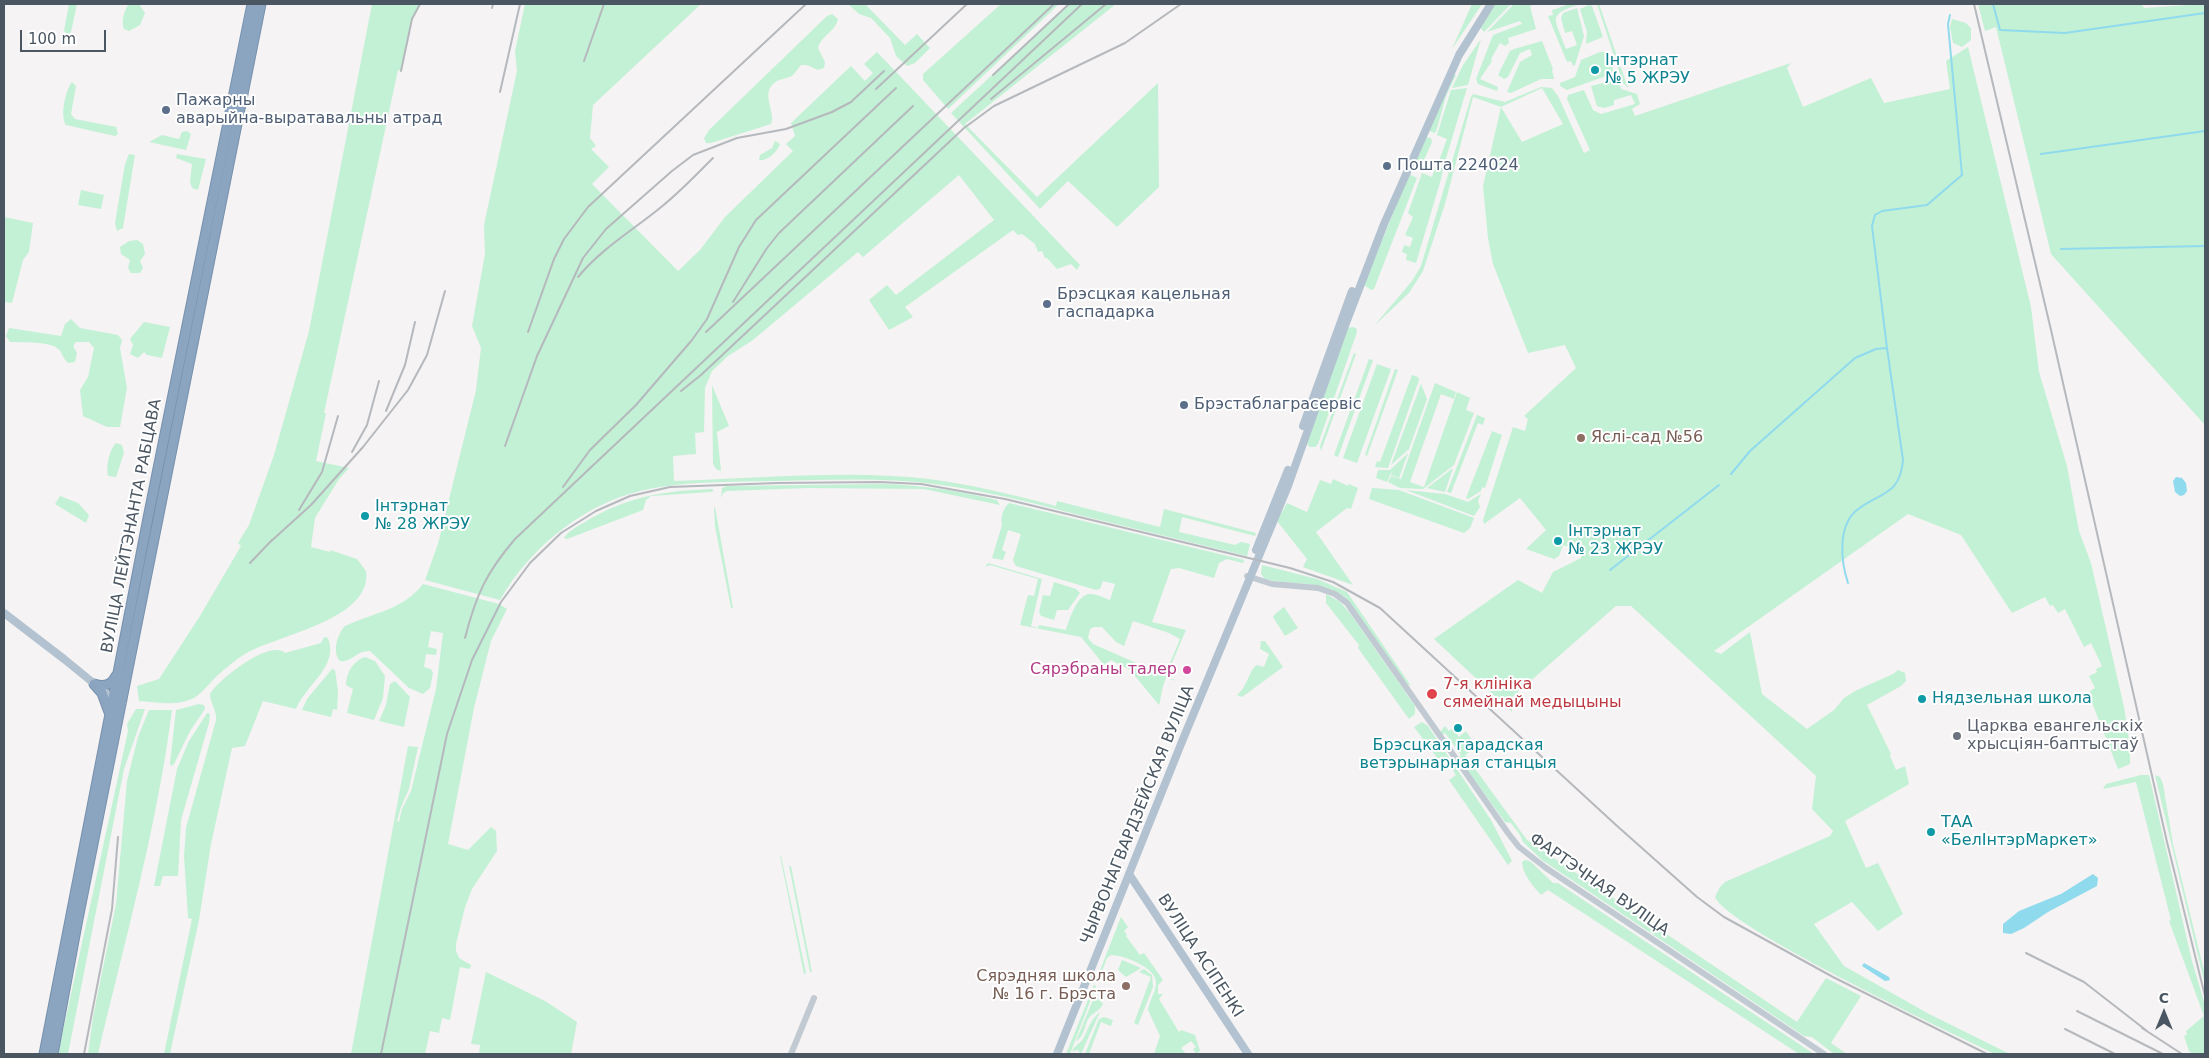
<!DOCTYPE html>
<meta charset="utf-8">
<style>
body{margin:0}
#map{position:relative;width:2209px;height:1058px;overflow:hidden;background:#f5f3f3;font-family:"DejaVu Sans",sans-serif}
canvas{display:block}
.frame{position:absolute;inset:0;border:5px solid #4a5661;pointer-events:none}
.north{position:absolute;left:2139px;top:988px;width:50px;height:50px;-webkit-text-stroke:4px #fff;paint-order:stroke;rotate:0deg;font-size:14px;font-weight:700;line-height:20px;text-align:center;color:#4a5661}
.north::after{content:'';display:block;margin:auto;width:18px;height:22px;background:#4a5661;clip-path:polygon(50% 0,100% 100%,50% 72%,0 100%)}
.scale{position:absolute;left:20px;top:30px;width:86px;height:22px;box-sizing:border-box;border:2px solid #4a5661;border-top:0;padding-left:6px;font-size:15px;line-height:18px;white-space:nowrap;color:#4a5661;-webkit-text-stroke:4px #fff;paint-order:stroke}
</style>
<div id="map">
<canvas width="2209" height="1058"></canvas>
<div class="frame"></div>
<div class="north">С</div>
<div class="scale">100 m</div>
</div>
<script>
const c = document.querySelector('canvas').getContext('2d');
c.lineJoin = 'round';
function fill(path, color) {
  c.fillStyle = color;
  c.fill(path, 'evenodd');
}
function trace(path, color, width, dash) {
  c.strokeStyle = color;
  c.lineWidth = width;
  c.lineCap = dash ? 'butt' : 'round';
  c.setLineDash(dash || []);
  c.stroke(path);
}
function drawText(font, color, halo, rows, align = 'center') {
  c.font = font + ' "DejaVu Sans",sans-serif';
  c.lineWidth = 4;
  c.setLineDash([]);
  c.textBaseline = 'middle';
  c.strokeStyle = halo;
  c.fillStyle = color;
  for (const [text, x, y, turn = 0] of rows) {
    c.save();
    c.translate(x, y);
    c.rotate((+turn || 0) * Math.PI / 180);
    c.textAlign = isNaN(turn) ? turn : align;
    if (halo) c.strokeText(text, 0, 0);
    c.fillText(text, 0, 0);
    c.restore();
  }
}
const green = new Path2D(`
 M69 4H77L71 32 68 35 64 31Z
 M129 4H139L145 13 140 25 129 31 124 29C121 21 124 10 129 4Z
 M372 4H420L412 19 401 71 398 70 324 413H326L316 461 349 468 339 479 315 518 311 547 330 552V550L357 559 366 571C373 620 276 635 245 654 235 660 226 668 218 675 208 684 201 696 189 700 175 706 154 702 139 701L137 686 159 679 200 616 241 546 238 543 249 525 274 455 309 331Z
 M525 4H701L593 105 590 138 596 146 591 149 609 167 592 184 678 271 700 250 725 217 793 151 786 144 795 136 791 123 851 66 865 81 873 73 864 64 877 52 1080 265 1077 270 1071 264 1057 269 1047 258H1045L1042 251 1038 252 1035 244 1022 234 1018 235 1013 230 905 307 913 317 889 330 869 300 887 285 896 295 994 220 959 175 863 257 858 252 753 340 728 356 712 371 705 388 704 432 695 433 696 454 673 456 674 481C747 479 819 472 891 476 947 478 1002 492 1056 506L1057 501 1160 527 1164 509 1256 533 1255 536 1182 517 1179 532 1235 545 1241 542 1250 544 1247 556C1190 542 1132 528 1075 514 1029 502 982 490 934 484 881 477 827 480 774 481 734 482 694 481 654 488 590 499 532 544 500 600L425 580 438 544 476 390 481 348 472 326 485 254 484 225 517 71 515 51Z
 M848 4H865L905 45 917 34 930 48 915 63 907 66 896 56 890 38 871 18 859 14Z
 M1001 4H1059L948 109 923 80V74Z
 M1069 4H1116L965 124 1037 197 1158 83 1159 187 1117 227 1068 181 1040 209 951 113Z
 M1472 4H1482L1452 49Z
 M1495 4H1511L1484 32 1480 27Z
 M1514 4H1537L1530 6 1536 29 1508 38 1509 43 1505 46 1500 43 1491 59 1492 61 1480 79 1498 87 1497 91 1478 84 1476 79 1493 35 1522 24 1520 21 1487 32Z
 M1570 4H1580C1546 15 1555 18 1566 49L1577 45 1572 31 1565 33 1561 18 1563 13 1577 8 1584 36 1575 65 1573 66 1571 61 1567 62 1548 16 1553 15 1552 10Z
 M1597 4H1599L1628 88 1623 83Z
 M1978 4H2142L2144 8 2205 4V425L2051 254 1996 27 1985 31Z
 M1589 5 1592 6 1603 37 1586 44 1587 32 1580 9Z
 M832 14 838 19C836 31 821 36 818 48L825 62 824 68 818 70 807 65H801C798 68 796 72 793 75 787 80 779 77 772 85 762 96 776 113 771 124L711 143H706L704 138 709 130 827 16Z
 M1952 19 1966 23 1971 28V40L1962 47 1953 43 1950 27Z
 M1481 39 1468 85 1452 88 1463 65Z
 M1542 41 1553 69 1552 70 1554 79H1541L1511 93 1507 92 1520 62 1532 55 1530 49 1520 53 1508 77 1504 79 1498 75 1510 51 1514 49Z
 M1968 47 2031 307 2039 372 2067 466 2079 531 2091 563 2124 707 2130 746V764L2118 769 2091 700 2090 691 2095 688 2089 676 2097 672 2096 669 2102 666 2091 643 2084 647 2065 609 2058 613 2053 605 2050 606 2045 597 2012 613 1961 535 1908 514 1714 651 1721 654 1750 632 1762 694 1807 729 1834 710 1844 698 1855 691 1893 674 1898 670 1905 673 1906 681 1901 686 1867 705 1891 754 1890 756 1896 770 1905 766 1909 784 1845 821 1866 868 1878 863 1903 914 1878 931 1852 902 1814 924 1844 966 1929 1014 2010 1054H1995C1952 1033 1728 928 1715 897L1720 887 1725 882 1830 836 1833 831 1812 809 1816 776 1631 606H1616L1511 698 1512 712 1434 639 1518 580 1542 593 1553 572 1581 558 1583 552 1563 545 1559 556 1554 559 1526 549 1546 530 1520 498 1484 524 1483 520 1513 427 1525 431 1528 419 1524 416 1576 368 1565 345 1528 353 1493 264 1488 238 1483 186 1501 107 1473 97 1445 204 1423 271 1409 293 1374 326 1412 281 1421 266 1471 97 1473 94 1505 102 1541 87 1552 88 1558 96 1584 153 1590 150 1567 99 1568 95 1584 90 1593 110 1601 114 1635 104 1631 95 1614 100V105L1604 108 1597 106 1591 86 1611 81 1609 75 1567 90 1560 86V83L1575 77 1581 60 1600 52H1605L1607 55 1621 89 1637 94 1640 104 1632 109 1635 116 1791 63 1787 68 1803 107 1871 78 1884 103 1950 89 1946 61ZM1542 88 1563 124 1522 142 1501 107Z
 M1453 74 1456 75 1446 96 1436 132 1434 133 1428 130Z
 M72 82 76 86 71 114 75 119 116 127 118 134 115 136 66 125C60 116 65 91 72 82Z
 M1467 88 1444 165 1438 163 1447 139 1437 135 1451 90Z
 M187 131 191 134 186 150 149 142 162 135 179 139 182 132Z
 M1425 137 1431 138 1432 142 1423 162 1418 164 1415 162Z
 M775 141 780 144C778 151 767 162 759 160L760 155 772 148Z
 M129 154 135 155 123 228 117 231 115 223 125 164Z
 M177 154 206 159 198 190 192 188 190 182 192 164 176 158Z
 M1436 166 1443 168 1441 179 1416 263 1406 260 1407 254 1402 252 1404 245 1410 247 1413 238 1405 235 1413 217 1408 213 1422 173 1432 177Z
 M1409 174 1417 178 1374 289 1371 290 1364 285Z
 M81 190 104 195 101 209 78 205Z
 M4 217 33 223 29 252 23 260 12 303 4 302Z
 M137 240 143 244 145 254 140 261 143 268 140 273H131L128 268 130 260 121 254 120 247 129 241Z
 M71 319 80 328 118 335 122 340 120 348 127 388 120 427H107L83 416 80 390 88 377 94 348 89 342H76L73 346 77 353 75 362 68 363C63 359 62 351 57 348 48 341 22 343 10 342L6 336 9 328 61 336 65 324Z
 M144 322 170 327 162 358 147 355 144 352 138 358 130 354 133 345 130 339Z
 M1352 327 1356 328 1357 332 1318 444 1315 447H1310L1307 444 1308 440 1348 328Z
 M1354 353 1356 354 1321 451 1320 446Z
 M1369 359 1373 360 1338 457 1334 455Z
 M1377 364 1391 369 1357 463 1343 458Z
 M1395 369 1398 370 1367 456 1365 455Z
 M1412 375 1418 377 1419 380 1388 468 1375 467 1377 461 1380 462Z
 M1435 383 1456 392 1454 399 1441 394 1410 482 1424 487 1457 392 1470 398 1466 410 1474 413 1454 465 1423 489 1400 488 1388 482 1391 476 1401 479Z
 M1421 384 1427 399 1409 449 1391 465Z
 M712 385 729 426 717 432 721 471 716 469 713 464Z
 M1477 415 1485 418 1483 425 1478 423 1451 493 1447 492Z
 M1492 431 1502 435 1485 488 1482 487 1481 491 1468 499 1466 498Z
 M116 443 122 445 124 453 116 477 108 476C106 466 109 450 116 443Z
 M1408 453 1399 478 1391 475 1392 471 1387 482 1376 478 1378 470H1390Z
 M1453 468 1445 492 1427 488Z
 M1333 479 1348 486 1349 484 1358 488 1351 509 1347 508 1316 532 1353 585 1303 567 1307 559 1277 521 1287 503 1307 512 1320 480 1331 484Z
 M884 484C922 485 959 491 997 500L1000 505 924 489 808 488 727 491 723 493 721 498 722 488 727 486Z
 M1372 488 1399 490 1474 518 1470 528 1464 533 1369 499Z
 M712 489 714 491 710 492 651 496 646 500 643 510 567 539 564 538C568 531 578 526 585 522 627 496 664 491 712 489Z
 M1406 490 1445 494 1468 502 1481 494 1478 501 1480 507 1474 516Z
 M60 496 78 503 89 515 86 523 55 504Z
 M1009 503 1244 560 1243 563 1227 559 1219 563 1214 578 1179 568 1171 569 1152 622 1186 630 1171 665 1170 663 1180 639 1169 633 1133 621 1124 646 1116 642 1102 627H1094L1090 629 1088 638 1093 644 1177 681 1166 678C1161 689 1162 695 1159 705L1130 670 1111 660 1104 665 1081 637 1020 625 1028 595 1034 596 1038 579 990 565 985 567 988 563 1042 579 1031 626 1038 628 1039 625 1066 630C1069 620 1077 594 1090 594 1097 594 1104 598 1110 600L1115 584 1103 581 1100 589 1096 590 1016 566 1013 560 1021 534 1008 530 1002 550 1006 552 1003 560 992 558 1002 525C1000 519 1003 508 1009 503Z
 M714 507H715L733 608H731L715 526Z
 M1262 565 1317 579 1347 592 1411 686 1407 684 1346 598C1321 579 1293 586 1265 579L1261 574Z
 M1054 582 1076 589 1080 593 1068 610H1057L1054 620 1041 616 1039 612 1043 595 1050 596Z
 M423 584 499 604 507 609 491 641 474 708 448 844 468 850 491 827 496 831 497 851 472 889 465 907 456 944V951L459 958 471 965 470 969 460 967 450 1020 442 1018 439 1033 430 1031 425 1054H351L408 746 418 747 409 789 401 807 397 821 399 822 402 809 411 791 436 689 443 633 431 631 428 647 437 649 436 655 426 654 424 667 431 669 433 673 430 688 423 694 409 688 370 651C357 650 351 663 340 661 332 653 337 634 345 626 373 613 403 610 423 584Z
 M1326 594 1340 602 1350 613 1415 706V714L1409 719 1358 648 1359 645 1326 603Z
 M1284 607 1298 628 1285 636 1273 617 1275 614Z
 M324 637 328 638C339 667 306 684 296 709L263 701 245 746 232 748 211 844 199 920 170 1054H164L192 919 188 918 184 856 186 828 216 720C217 710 210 703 210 694 219 679 270 639 285 653L321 643Z
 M1261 641H1265L1283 667 1242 697 1237 695C1248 686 1249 670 1257 665L1264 667 1269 654 1260 649Z
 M365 657 375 661 385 676 383 698 374 720 347 713 353 689 346 685C346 673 353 661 365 657Z
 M332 669 335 670 338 691 337 710 333 709 331 717 302 710 307 699Z
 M395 681 410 697 404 727 379 721 386 705 390 684Z
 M199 704 204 705 205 709 190 731 174 764 171 766 170 763 176 710Z
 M136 709H145L124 769 68 1054H58L128 731 127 724Z
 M149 710H172C157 827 125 940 98 1054H88L93 1017 116 904 127 781 138 737Z
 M207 713 210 714 209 723 181 820 178 876H163L160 886H154L177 769 189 741Z
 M1422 722 1428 726 1491 820 1512 861 1508 865 1449 780 1456 775 1443 756 1438 759 1414 727Z
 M1445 726 1449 731 1453 728 1459 737 1466 731 1475 745V748L1465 755 1527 840 1797 1022 1826 978 1861 996 1831 1043 1847 1054H1834L1812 1037 1804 1036 1542 860 1523 842 1520 835 1511 823 1505 822 1458 758 1461 755 1445 733 1442 735 1440 732Z
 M2141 775H2149L2192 961 2205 1005V1054H2192L2189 1051 2184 1036 2187 1035 2186 1031 2204 1016 2169 921 2171 920 2136 782 2103 789 2106 784Z
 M2155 775 2160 777 2163 784 2173 844 2205 975V985Z
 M780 856H781L806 973 804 974Z
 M1525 860 1530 861 1553 883H1558L1814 1054H1799L1548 890 1541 895C1533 886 1523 875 1522 862Z
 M789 866H791L812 972H810Z
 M1121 917 1128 927 1124 931 1127 935 1126 936 1140 955 1144 953 1163 980 1158 985V994H1163L1159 999 1179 1032 1181 1030 1195 1035 1200 1051 1196 1054 1193 1049 1196 1047 1191 1041 1181 1048 1186 1054H1154L1160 1036 1148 1010C1149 1001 1156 992 1156 983 1157 968 1124 955 1111 955L1107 958 1099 979 1097 978Z
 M1122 960 1141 968 1126 977 1118 970Z
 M1144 969 1152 975 1153 987 1138 1025 1134 1023 1151 977 1139 972Z
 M486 972 545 1001 577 1022 571 1054H479L480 1045 471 1044Z
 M1094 985 1096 986 1070 1054H1066Z
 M1095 995 1103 1004C1100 1011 1092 1013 1088 1019 1084 1027 1084 1037 1076 1041Z
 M1100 1012 1081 1054 1078 1050 1072 1051C1075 1045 1079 1045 1083 1039 1089 1028 1090 1020 1100 1012Z
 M1104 1017 1113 1020 1111 1026 1101 1022 1089 1054H1085L1099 1019Z`);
const water = new Path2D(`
 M2176 477 2182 478 2186 483 2187 491 2184 495 2180 496 2175 492 2173 481Z
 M2093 874 2098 878 2097 886 2048 912 2024 928 2011 934 2003 933V924L2019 911 2061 894Z
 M1864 963 1889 977 1890 980 1885 981 1862 966Z`);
const stream = new Path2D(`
 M1993 4 2000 30 2065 33 2205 13
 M2041 154 2205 131
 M2061 249 2205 246
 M1731 474 1750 451 1855 358 1876 349 1887 348 1872 226 1875 215 1882 211 1927 205 1962 175 1948 24 1950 15
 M1610 570 1719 485
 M1848 583C1841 562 1837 526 1857 510 1880 492 1900 496 1903 460L1887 348`);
const minor = new Path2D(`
 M1247 576 1272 584 1318 588 1335 594 1347 603 1508 833 1519 847 1546 868 1824 1054
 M791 1054 814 998`);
const major = new Path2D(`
 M1303 426 1352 291
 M1256 550 1288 470
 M4 613 64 659 113 699 122 702
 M1129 874 1248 1054
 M1057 1054 1181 744 1288 486 1346 323 1384 224 1459 55 1491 4`);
const highway = new Path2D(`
 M94 684 102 693 109 712
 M94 684C104 687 111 686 116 676
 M44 1054 149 513 252 4
 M53 1054 78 919 261 4`);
const rail = new Path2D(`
 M1974 4 2051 330 2167 842 2205 996
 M492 8 493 4
 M584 61 604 4
 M401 71 412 19 420 4
 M993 75 1069 4
 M876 89 967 4
 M500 92 520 4
 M991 99 1106 4
 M578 277C601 249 633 230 660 208 679 193 696 175 713 158
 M733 302 767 248 779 233 913 106
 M528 332 554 259 564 239 588 207 806 4
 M706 332 1054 4
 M681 391 701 375 964 128 994 106 1125 43 1181 4
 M386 411 405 365 415 322
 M505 446 537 356 583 258 606 229 672 171 693 155 737 138 786 129 832 112 851 102 884 71
 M352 452 367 425 379 381
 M563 487 590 450 636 405 692 340 707 319 739 247 756 220 896 88
 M299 510 322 472 338 416
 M268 544 311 505 363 447 408 390 427 355 445 291
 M250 563 272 540
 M465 638C476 595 486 573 515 539L1082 4
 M2026 953 2084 982 2147 1031
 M2077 1011 2163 1054
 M2142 1028 2182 1054
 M2065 1029 2115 1054
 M84 1054 112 909 118 837
 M381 1054 447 734 472 660 501 602 530 563 561 533 596 511 630 496 670 487 777 483 879 482 921 484 1005 499 1290 568 1333 582 1380 608 1616 825 1697 897 1724 917 1833 977 1987 1054`);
const markers = [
 [1595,70,5,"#0f9aa8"],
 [166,110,5,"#5c6f8a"],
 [1387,166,5,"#5c6f8a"],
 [1047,304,5,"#5c6f8a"],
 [1184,405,5,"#5c6f8a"],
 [1581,438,5,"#8d6e63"],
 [365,516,5,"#0f9aa8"],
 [1558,541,5,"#0f9aa8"],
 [1187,670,5,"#d1479c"],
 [1432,694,6,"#e0444e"],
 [1922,699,5,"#0f9aa8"],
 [1458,728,5,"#0f9aa8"],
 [1957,736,5,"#6b7280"],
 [1931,832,5,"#0f9aa8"],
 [1126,986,5,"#8d6e63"]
];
const cultureNames = [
 ["Інтэрнат",1605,61],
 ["№ 5 ЖРЭУ",1605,79],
 ["Інтэрнат",375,507],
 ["№ 28 ЖРЭУ",375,525],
 ["Інтэрнат",1568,532],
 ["№ 23 ЖРЭУ",1568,550],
 ["Нядзельная школа",1932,699],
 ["Брэсцкая гарадская",1458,746,"center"],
 ["ветэрынарная станцыя",1458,764,"center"],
 ["ТАА",1941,823],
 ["«БелІнтэрМаркет»",1941,841]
];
const serviceNames = [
 ["Пажарны",176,101],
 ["аварыйна-выратавальны атрад",176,119],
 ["Пошта 224024",1397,166],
 ["Брэсцкая кацельная",1057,295],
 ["гаспадарка",1057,313],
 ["Брэстаблаграсервіс",1194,405]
];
const educationNames = [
 ["Яслі-сад №56",1591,438],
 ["Сярэдняя школа",1116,977,"right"],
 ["№ 16 г. Брэста",1116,995,"right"]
];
const streetNames = [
 ["ВУЛІЦА ЛЕЙТЭНАНТА РАБЦАВА",132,526,-79],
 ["ЧЫРВОНАГВАРДЗЕЙСКАЯ ВУЛІЦА",1138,815,-68],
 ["ФАРТЭЧНАЯ ВУЛІЦА",1599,885,35],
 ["ВУЛІЦА АСІПЕНКІ",1200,956,57]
];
const hotelNames = [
 ["Сярэбраны талер",1177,670]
];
const healthNames = [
 ["7-я клініка",1443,685],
 ["сямейнай медыцыны",1443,703]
];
const worshipNames = [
 ["Царква евангельскіх",1967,727],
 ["хрысціян-баптыстаў",1967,745]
];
fill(green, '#c3f1d5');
fill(water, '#90daee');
trace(stream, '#90daee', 2);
trace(highway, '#7690ad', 11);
trace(minor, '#c1cad2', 6);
trace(major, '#b3c2d1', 8);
trace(highway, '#8ba5c1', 9);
trace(rail, '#b5b8bd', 2);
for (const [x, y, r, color] of markers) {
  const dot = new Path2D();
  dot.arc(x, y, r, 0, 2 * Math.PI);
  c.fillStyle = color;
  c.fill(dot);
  trace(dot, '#fff', 2);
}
drawText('16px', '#0d838f', '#fff', cultureNames, 'left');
drawText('16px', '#4e5e75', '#fff', serviceNames, 'left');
drawText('16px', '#785e54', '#fff', educationNames, 'left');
drawText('16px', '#4a5661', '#fff', streetNames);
drawText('16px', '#b23c85', '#fff', hotelNames, 'right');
drawText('16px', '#be3a42', '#fff', healthNames, 'left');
drawText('16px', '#5b616d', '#fff', worshipNames, 'left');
</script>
